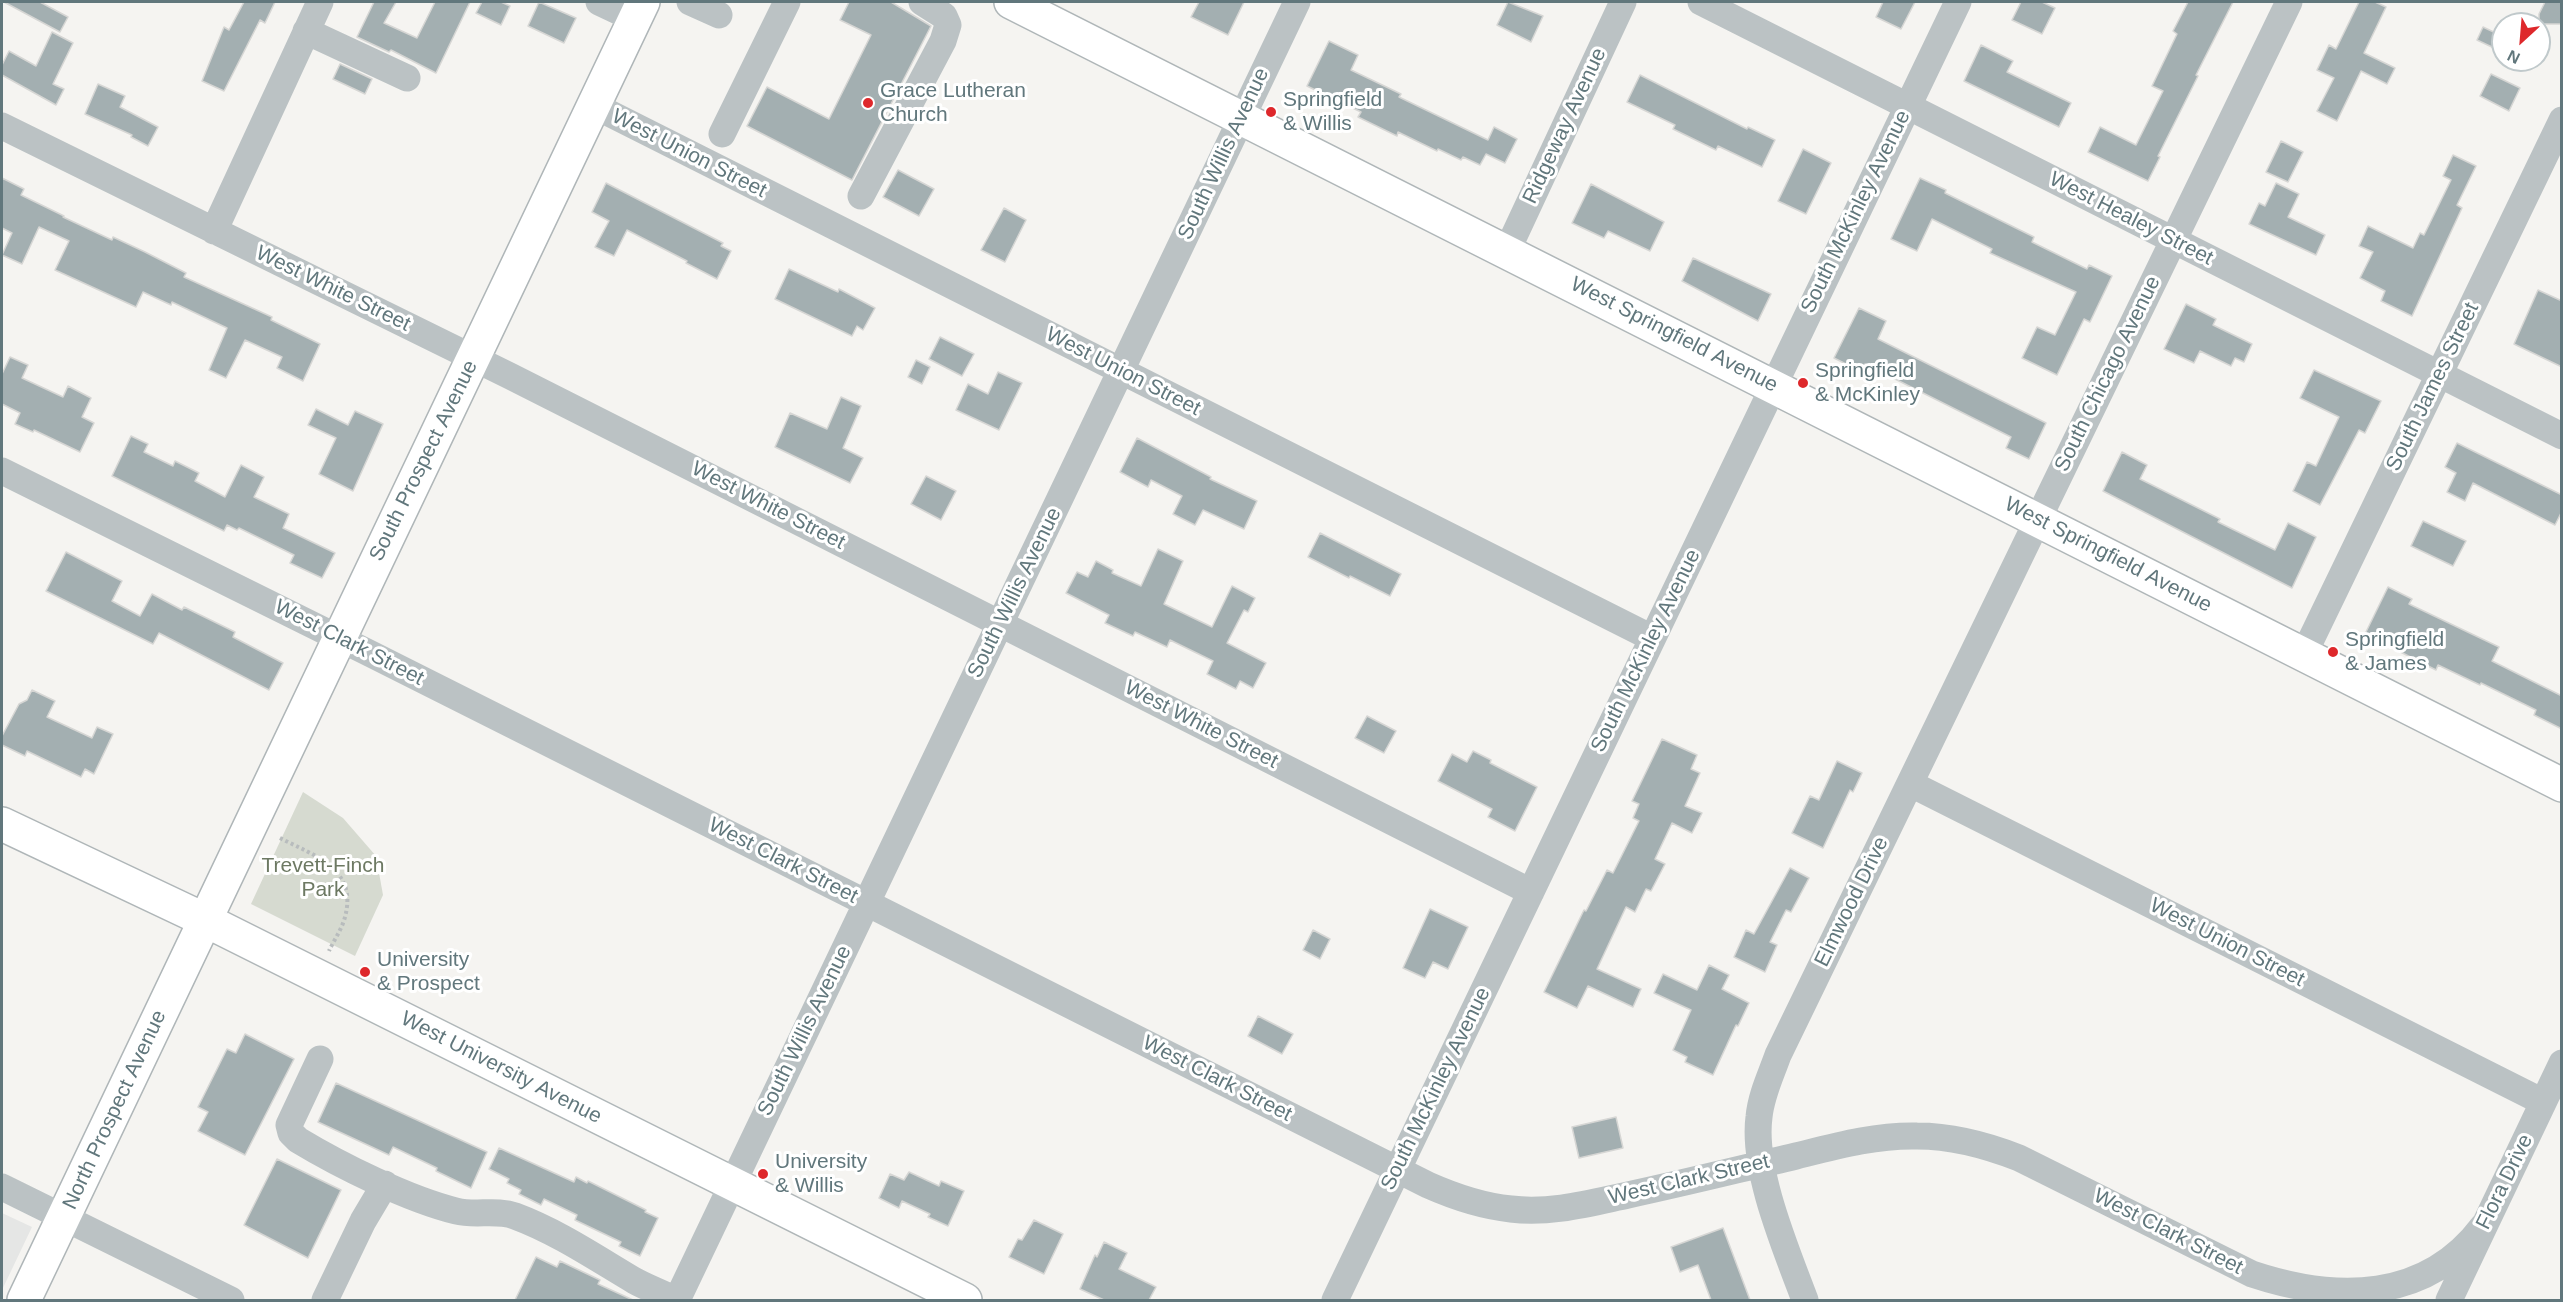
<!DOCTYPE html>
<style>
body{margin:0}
#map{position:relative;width:2563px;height:1302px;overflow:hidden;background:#f5f4f1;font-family:Helvetica,sans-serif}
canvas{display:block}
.frame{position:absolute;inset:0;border:3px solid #61777c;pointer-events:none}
.north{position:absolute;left:2491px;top:12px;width:60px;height:60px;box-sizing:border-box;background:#fff;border:2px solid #c0c9cb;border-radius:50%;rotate:206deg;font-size:16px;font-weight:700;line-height:24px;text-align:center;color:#61777c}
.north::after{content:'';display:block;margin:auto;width:21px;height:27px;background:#de282b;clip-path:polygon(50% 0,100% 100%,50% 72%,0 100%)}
</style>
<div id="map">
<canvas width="2563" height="1302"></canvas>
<div class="frame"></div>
<div class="north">N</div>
</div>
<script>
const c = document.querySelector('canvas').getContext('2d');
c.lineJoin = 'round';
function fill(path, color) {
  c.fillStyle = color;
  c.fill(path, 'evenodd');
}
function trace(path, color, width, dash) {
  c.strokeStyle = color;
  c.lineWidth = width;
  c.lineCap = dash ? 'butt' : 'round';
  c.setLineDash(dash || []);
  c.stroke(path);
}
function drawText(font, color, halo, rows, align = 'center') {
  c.font = font + ' Helvetica,sans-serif';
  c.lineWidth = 6;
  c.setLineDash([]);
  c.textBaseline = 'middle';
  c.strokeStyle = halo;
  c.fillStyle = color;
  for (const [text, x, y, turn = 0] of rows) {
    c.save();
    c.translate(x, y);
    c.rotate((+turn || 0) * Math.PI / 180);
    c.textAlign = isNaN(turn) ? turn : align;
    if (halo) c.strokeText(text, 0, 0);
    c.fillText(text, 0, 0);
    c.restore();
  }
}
const built = new Path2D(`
 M2 1213 32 1227 2 1290Z`);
const green = new Path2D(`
 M303 792 343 818 376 856 383 895 355 956 251 904Z`);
const building = new Path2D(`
 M4 2H40L68 17 60 32Z
 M244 2H275L265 23 260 20 224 91 202 81 224 27 229 30Z
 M374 2H396L384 23 417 38 435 2H470L436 73 391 50 389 52 357 37Z
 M482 2H501L510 6 501 25 476 13Z
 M539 2 576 18 564 43 528 26Z
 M849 2H891L931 26 852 180 747 126 767 87 829 119 871 35 840 20Z
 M1199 2H1244L1228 35 1191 17Z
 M1508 2 1543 16 1531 42 1497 25Z
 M1883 2H1915L1901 29 1876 17Z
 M2021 2H2042L2055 8 2042 34 2012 20Z
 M2188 2H2233L2196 75 2198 76 2158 156 2160 157 2148 181 2088 152 2100 127 2136 145 2163 91 2152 86 2177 34 2173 31Z
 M2359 2H2375L2386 7 2364 53 2395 68 2387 84 2361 71 2337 121 2317 111 2334 78 2317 70 2329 45 2336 49Z
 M2545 2H2562V24H2539V14Z
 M2483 27 2500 35 2494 48 2477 40Z
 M52 32 73 43 53 84 64 89 56 105 2 75V65L9 51 36 66Z
 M1329 41 1358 55 1351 70 1401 94 1399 97 1488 140 1494 127 1517 139 1505 163 1486 154 1480 165 1463 157 1461 160 1438 149 1437 151 1398 132 1397 136 1358 117 1361 112 1307 86Z
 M1981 45 2013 61 2007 72 2071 103 2059 127 1964 81Z
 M340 64 372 79 365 94 333 79Z
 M2491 74 2520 88 2509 111 2480 96Z
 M1640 75 1747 129 1748 127 1775 140 1762 167 1718 146 1716 150 1673 129 1675 125 1627 102Z
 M98 84 125 96 120 107 158 127 148 146 131 137 132 135 85 114Z
 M2281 141 2303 152 2288 182 2266 172Z
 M1803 149 1831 163 1806 214 1778 201Z
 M2453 155 2476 166 2457 205 2462 208 2412 316 2381 301 2385 291 2360 278 2373 252 2359 246 2368 226 2413 248 2420 233 2424 235 2451 180 2443 176Z
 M898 170 934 189 919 216 883 197Z
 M2 178 24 189 21 195 64 216 63 217 112 240 113 237 145 252 186 273 184 277 272 317 271 320 320 344 303 381 277 368 282 357 245 340 226 378 209 370 227 328 172 302 171 305 143 292 136 307 55 270 69 241 39 227 22 264 2 255 12 233 2 228Z
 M1920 178 1946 190 1945 193 2034 237 2032 242 2087 269 2089 265 2112 276 2090 322 2084 319 2057 375 2022 358 2037 327 2055 335 2076 292 1990 253 1992 249 1932 219 1917 251 1891 239Z
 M606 183 723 243 721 246 731 251 717 279 686 263 687 261 627 230 614 256 595 247 609 221 592 212Z
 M2276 183 2299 194 2288 217 2325 235 2316 255 2249 224 2259 203 2265 206Z
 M1591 184 1664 222 1650 251 1608 231 1604 238 1572 223Z
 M1004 208 1026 220 1005 262 981 250Z
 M1693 258 1771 294 1758 321 1682 281Z
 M789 269 838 292 839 289 875 308 863 330 857 326 852 336 775 299Z
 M2538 290 2562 301V367L2514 344Z
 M2186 304 2216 319 2213 325 2252 344 2244 362 2235 358 2231 366 2200 351 2194 363 2164 349Z
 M1859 308 1886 321 1878 339 2046 423 2029 459 2006 448 2011 437 1865 364 1862 372 1834 358Z
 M940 337 974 354 962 376 929 359Z
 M10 357 28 365 22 378 63 397 68 386 91 398 82 417 94 423 80 452 34 430 33 432 15 424 20 413 2 404V374Z
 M916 360 930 367 922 384 908 377Z
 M2314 370 2381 401 2365 433 2359 430 2320 505 2293 491 2307 462 2316 466 2339 417 2300 398Z
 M998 372 1022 383 999 430 956 410 968 384 988 394Z
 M841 397 861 406 843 448 863 458 850 483 775 447 790 413 827 429Z
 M316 409 348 425 355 411 383 424 353 491 319 474 336 438 308 425Z
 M131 436 148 444 144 452 173 466 175 461 199 473 195 481 225 497 241 465 264 477 254 497 289 514 283 528 335 553 322 578 290 563 294 555 239 528 237 530 227 525 224 531 112 476Z
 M1137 438 1211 477 1210 479 1257 501 1244 529 1203 510 1195 525 1173 514 1182 496 1151 480 1148 487 1120 472Z
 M2457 443 2562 495V511L2555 525 2473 483 2465 501 2447 492 2456 473 2445 467Z
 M2122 452 2147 465 2140 479 2220 519 2218 522 2275 550 2288 523 2316 537 2292 588 2103 491Z
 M926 476 956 491 941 520 911 504Z
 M2423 521 2466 541 2453 566 2411 546Z
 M1320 533 1401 574 1390 596 1350 576 1349 578 1308 557Z
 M1158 549 1183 561 1164 604 1212 627 1232 586 1255 598 1248 612 1244 610 1227 643 1266 663 1253 688 1240 681 1236 689 1207 674 1213 661 1170 640 1167 647 1135 632 1133 636 1105 623 1109 615 1066 593 1077 572 1088 577 1096 561 1113 570 1112 573 1141 586Z
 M66 552 122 581 112 601 140 616 152 594 182 610 184 607 235 632 233 637 283 663 269 690 159 633 153 644 46 591Z
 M2388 587 2412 599 2409 604 2499 647 2492 661 2562 696V729L2534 715 2536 710 2481 683 2480 685 2438 665 2436 670 2365 634Z
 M32 690 55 701 47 717 92 738 97 727 113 734 94 774 85 769 81 777 27 751 25 756 2 745V736L19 704 27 700Z
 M1367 716 1396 731 1384 753 1355 738Z
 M1662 739 1697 755 1691 769 1700 773 1685 806 1702 813 1692 833 1672 823 1655 859 1665 864 1651 891 1646 889 1635 912 1626 907 1597 969 1641 989 1633 1007 1588 986 1577 1008 1544 992 1584 910 1586 911 1607 870 1613 873 1639 821 1633 818 1639 804 1632 801Z
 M1473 751 1491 760 1490 763 1537 787 1515 831 1488 817 1492 809 1438 781 1452 754 1467 762Z
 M1837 761 1862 773 1853 792 1850 790 1823 848 1792 833 1810 796 1819 800Z
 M1790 868 1809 878 1791 912 1786 910 1770 942 1777 945 1765 972 1734 957 1746 930 1754 934Z
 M1430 909 1468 927 1448 969 1433 962 1425 978 1403 968Z
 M1313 930 1330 939 1320 959 1303 950Z
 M1709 965 1729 975 1722 989 1749 1003 1738 1026 1736 1025 1713 1075 1685 1062 1687 1057 1673 1050 1691 1010 1654 993 1663 974 1697 990Z
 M1258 1016 1293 1034 1282 1054 1248 1036Z
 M245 1034 294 1059 245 1155 198 1131 208 1112 198 1107 227 1049 236 1053Z
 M336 1083 487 1152 471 1188 436 1171 437 1168 393 1147 389 1155 318 1122Z
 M1616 1117 1623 1148 1579 1158 1572 1127Z
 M499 1148 574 1182 576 1177 587 1183 588 1181 646 1210 645 1212 658 1218 640 1256 619 1246 621 1242 575 1220 577 1215 544 1199 541 1205 519 1194 521 1190 507 1183 509 1179 489 1169Z
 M277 1159 341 1190 308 1258 244 1225Z
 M909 1172 939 1186 941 1181 964 1191 948 1226 928 1217 930 1214 902 1201 899 1208 879 1198 890 1174 904 1180Z
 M1034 1220 1063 1234 1044 1274 1009 1257 1018 1239 1022 1240Z
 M1723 1228 1750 1300H1711L1698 1265 1680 1272 1671 1247Z
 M1104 1242 1127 1253 1119 1269 1156 1287 1149 1300H1104L1080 1289 1095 1255 1097 1257Z
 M536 1257 557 1267 560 1261 600 1280 598 1284 633 1300H515Z`);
const path = new Path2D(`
 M280 838C315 856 358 869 345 917 342 929 334 940 329 951`);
const minor = new Path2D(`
 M599 2 635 19
 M690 2 719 15
 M1701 2 2562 436
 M306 31 407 78
 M595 106 1652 638
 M2 126 510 376 1531 892
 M722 134 787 2
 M861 196 943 41 948 25 944 16 922 2
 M214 231 320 2
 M1507 251 1623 2
 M2 471 371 654 1428 1185C1455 1197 1482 1206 1511 1209 1550 1214 1590 1203 1628 1195 1684 1183 1740 1169 1796 1156 1836 1146 1876 1135 1917 1136 1953 1136 1986 1145 2019 1158L2252 1274C2336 1302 2426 1302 2483 1226
 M2304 654 2562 120
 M1911 784 2543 1102
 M320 1059 289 1125 291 1133 298 1140C341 1166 408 1199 456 1211 476 1216 496 1209 515 1216 558 1232 596 1258 635 1281 648 1288 663 1294 677 1300L1297 2
 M2 1187 231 1300
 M325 1300 363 1221 385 1184
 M1335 1300 1958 2
 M1805 1300C1786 1249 1752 1170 1759 1117 1761 1095 1771 1075 1778 1055 1948 703 2119 353 2289 2
 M2449 1300 2562 1063`);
const major = new Path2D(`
 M1011 2 2562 785
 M2 824 205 920 965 1300
 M24 1300 643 2`);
const markers = [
 [868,103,6,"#de282b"],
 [1271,112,6,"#de282b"],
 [1803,383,6,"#de282b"],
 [2333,652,6,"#de282b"],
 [365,972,6,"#de282b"],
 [763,1174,6,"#de282b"]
];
const poiNames = [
 ["Grace Lutheran",880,91],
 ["Church",880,115],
 ["Springfield",1283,100],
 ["& Willis",1283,124],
 ["Springfield",1815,371],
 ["& McKinley",1815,395],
 ["Springfield",2345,640],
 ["& James",2345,664],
 ["University",377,960],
 ["& Prospect",377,984],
 ["University",775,1162],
 ["& Willis",775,1186]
];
const streetNames = [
 ["Ridgeway Avenue",1565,126,-65],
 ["West Union Street",689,154,27],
 ["South Willis Avenue",1224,154,-65],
 ["South McKinley Avenue",1856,212,-64],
 ["West Healey Street",2131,219,27],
 ["West White Street",333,289,26],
 ["West Springfield Avenue",1674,335,27],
 ["West Union Street",1123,372,27],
 ["South Chicago Avenue",2108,374,-64],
 ["South James Street",2433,387,-64],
 ["South Prospect Avenue",424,461,-64],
 ["West White Street",768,506,27],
 ["West Springfield Avenue",2108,555,27],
 ["South Willis Avenue",1015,593,-64],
 ["West Clark Street",349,643,27],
 ["South McKinley Avenue",1646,651,-64],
 ["West White Street",1201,725,27],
 ["West Clark Street",783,861,27],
 ["Elmwood Drive",1852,902,-64],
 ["West Union Street",2227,943,27],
 ["South Willis Avenue",805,1031,-64],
 ["West University Avenue",501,1068,27],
 ["West Clark Street",1217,1079,27],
 ["South McKinley Avenue",1436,1089,-64],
 ["North Prospect Avenue",115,1110,-65],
 ["West Clark Street",1689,1180,-13],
 ["Flora Drive",2505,1182,-64],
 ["West Clark Street",2168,1232,27]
];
const parkNames = [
 ["Trevett-Finch",323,866],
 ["Park",323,890]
];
fill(built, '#e5e6e5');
fill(green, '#d6dad0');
fill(building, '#a3afb1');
trace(building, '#d6d6d4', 1.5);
trace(major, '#afb6b8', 36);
trace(path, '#b8bcbd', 4, [3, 3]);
trace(minor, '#bbc2c4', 27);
trace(major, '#fff', 33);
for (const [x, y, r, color] of markers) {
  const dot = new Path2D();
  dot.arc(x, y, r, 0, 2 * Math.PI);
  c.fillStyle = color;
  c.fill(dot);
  trace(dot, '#fff', 2);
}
drawText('21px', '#61777c', '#fff', poiNames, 'left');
drawText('21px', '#61777c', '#fff', streetNames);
drawText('21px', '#6d7963', '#fff', parkNames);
</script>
